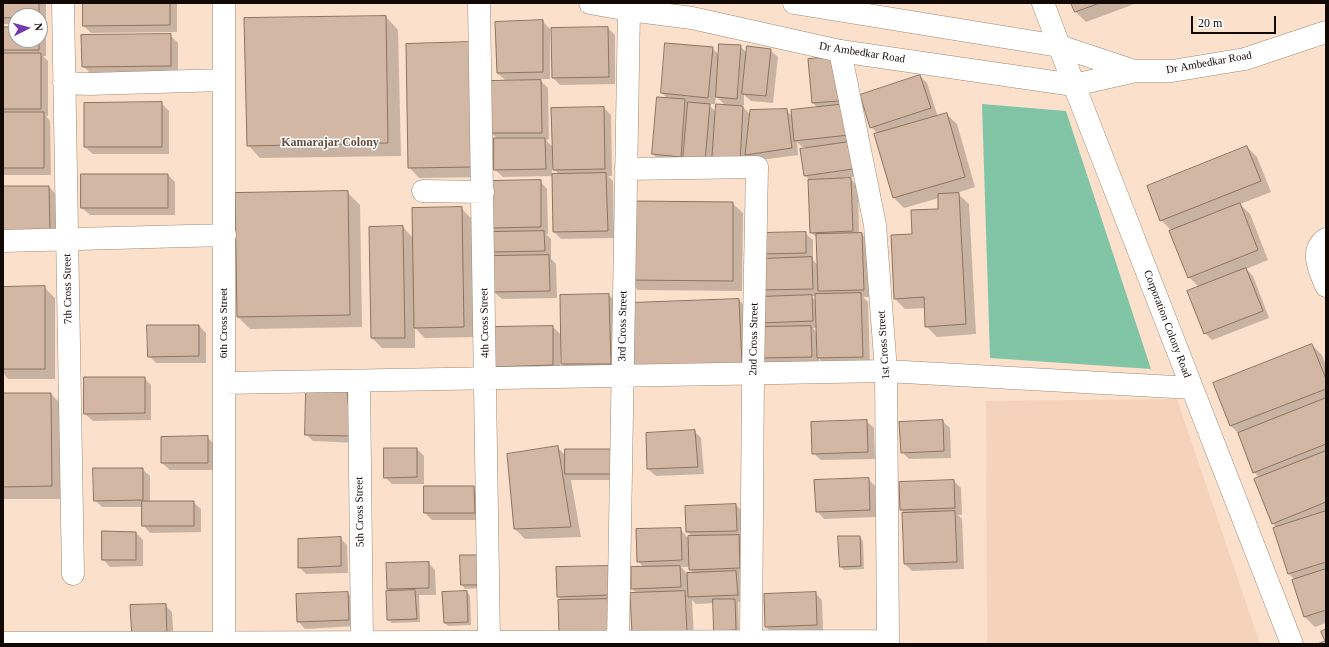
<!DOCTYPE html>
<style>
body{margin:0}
#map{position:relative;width:1329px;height:647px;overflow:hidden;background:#fbe0cb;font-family:Georgia,serif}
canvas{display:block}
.frame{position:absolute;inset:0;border:4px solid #120904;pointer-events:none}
.north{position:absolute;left:8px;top:8px;width:40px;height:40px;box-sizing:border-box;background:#fff;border:1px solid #a09d9b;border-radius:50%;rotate:84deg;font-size:11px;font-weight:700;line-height:16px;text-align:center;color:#120904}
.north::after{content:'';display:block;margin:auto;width:14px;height:18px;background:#7538ad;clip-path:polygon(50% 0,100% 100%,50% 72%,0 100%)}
.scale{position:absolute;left:1191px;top:16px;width:85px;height:18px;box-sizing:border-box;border:2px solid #120904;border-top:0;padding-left:5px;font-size:12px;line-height:14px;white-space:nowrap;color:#120904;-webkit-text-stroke:3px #fff;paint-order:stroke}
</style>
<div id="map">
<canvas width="1329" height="647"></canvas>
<div class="frame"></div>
<div class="north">N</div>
<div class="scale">20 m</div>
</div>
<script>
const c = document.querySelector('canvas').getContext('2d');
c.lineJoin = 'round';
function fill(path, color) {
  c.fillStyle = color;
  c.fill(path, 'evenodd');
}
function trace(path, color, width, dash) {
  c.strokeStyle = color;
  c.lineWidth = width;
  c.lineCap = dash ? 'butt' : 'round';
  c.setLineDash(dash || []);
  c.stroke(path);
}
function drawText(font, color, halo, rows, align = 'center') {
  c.font = font + ' Georgia,serif';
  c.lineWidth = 3;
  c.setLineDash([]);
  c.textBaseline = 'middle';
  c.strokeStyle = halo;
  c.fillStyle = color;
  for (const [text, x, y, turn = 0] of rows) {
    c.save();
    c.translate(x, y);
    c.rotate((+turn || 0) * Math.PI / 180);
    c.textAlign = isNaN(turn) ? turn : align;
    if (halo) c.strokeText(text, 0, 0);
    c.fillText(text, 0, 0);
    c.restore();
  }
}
const built = new Path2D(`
 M1177 399 1260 644H987L986 401Z`);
const green = new Path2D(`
 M982 104 1066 111 1151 369 990 358Z`);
const shadow = new Path2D(`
 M3 3H46V24H40V16H16V24H3Z
 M84 3H177V32L91 33 84 26Z
 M848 3H879L851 6Z
 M1072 3H1137L1086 22 1076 12Z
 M386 17 398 30 401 156 260 158 248 145Z
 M542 21 550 29V79H539L548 88 549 139 546 140 553 147 604 108 611 115 612 176H608L613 181 614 238 561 239 554 232 553 176 503 177 495 170 498 139 491 133 520 82V80H505L497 73ZM552 168 559 174 552 175Z
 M3 28H16V40H40V29L46 35V56H43L48 61V116H46L50 121 51 175H3Z
 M608 28 615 35V84L560 85 553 78Z
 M170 35 178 43V73H90L83 66Z
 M407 45 482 177 419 178 409 167Z
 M740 46 747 53 770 50 778 57 773 103 751 101 744 95V105H741L750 114 786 110 792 116 818 108 813 103 835 58 860 176 843 178V180L851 179 858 187 859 234H862L869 241 871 297H863L868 302 870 364 825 365 819 358V364L768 365 761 358 766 328 761 322 768 298 761 290 769 260 763 254 805 233 813 240V260L818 265 817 238 811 232 809 180 805 175 811 147H802L797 142 798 155 753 161 747 156V170L660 161 653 154 668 99 662 93 712 48 719 55ZM716 96 725 105 716 112 708 104H715ZM811 296H816V301ZM813 328H817V333Z
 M920 76 927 83 938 117 946 114 957 124 975 187 957 193 969 204 976 334 937 337 926 326 925 308 905 309 895 299 913 235 939 210V198L904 208 894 198 878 134 871 127Z
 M161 103 169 111V154H93L85 147Z
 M1247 147 1257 157 1271 192 1240 204 1250 214 1268 260 1246 269 1253 276 1269 318 1212 340 1205 333 1199 287 1189 277 1172 231 1161 220Z
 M168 175 175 182V215H90L82 208Z
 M540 181 547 189 548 234H546L551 239V259L556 264 557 298 502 299 494 292 497 257 492 252 495 233 490 228Z
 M3 187H49L56 194V238Z
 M347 192 360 205 362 327 250 329 238 317Z
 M732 203 743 213 742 291 638 290 628 279Z
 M461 208 472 219 474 337 425 338 415 328V348H382L372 338 403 227 413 238Z
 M44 287 55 298V379H8L3 373V288Z
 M609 295 616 302 617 371H569L562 364 561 296Z
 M739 300 749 310 752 375 632 369Z
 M199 326 206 333V363H156L149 356Z
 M553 327 560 334V372L501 373 494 366Z
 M1312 345 1322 355 1326 365V623L1315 627 1304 616 1295 580 1289 574 1275 529 1277 528 1272 523 1260 478 1254 472 1239 434 1231 426 1215 383Z
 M144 378 151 385V420L93 421 85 414Z
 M347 392 354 399 358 443 313 441 306 434Z
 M3 394H51L64 407V499H3Z
 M866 421 874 428 875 459 821 460 813 453Z
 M942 421 950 428 951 458 909 459 902 452Z
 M694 431 701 438 704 474 656 476 648 469Z
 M208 438 215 445V470H170L162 463Z
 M557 447 566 456V450L624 480H571L581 537 525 539 515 529Z
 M417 449 424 456V484H392L385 477Z
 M142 469 150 476V502H193L201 509V532L150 533 143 525V507H102L95 500Z
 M868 479 875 486 876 517 824 519 817 511Z
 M954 481 961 488 962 515H958L962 519 964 569 912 571 905 564V514L901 510V483Z
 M425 487H474L481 494 482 520H432L425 513Z
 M736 505 743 512 744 538H740L746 543 747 575H739L743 580 744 602H738L739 633 719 634 714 603 696 604 692 600 694 638 632 589 644 568 638 561 680 529 687 537H693L687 532 686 506ZM681 567H690V569L694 574H688Z
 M136 533 143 540V566L110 567 103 559Z
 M860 537 863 541 864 569 844 570 841 567Z
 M340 538 347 545 348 573 306 574 299 567Z
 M461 556 482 588 465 589 462 585Z
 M428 563 435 570 436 595H419L420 622 392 623 388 620 391 592 388 588Z
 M609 567 617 602 563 601 558 597Z
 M467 592 470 596 471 625 448 626 445 623Z
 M347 593 355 600V626L305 629 298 621Z
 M815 593 822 600 823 632 773 634 766 627Z
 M165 605 172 612 174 644 131 606Z`);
const building = new Path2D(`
 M3 3H39V16L3 18Z
 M83 3H170V25L83 26Z
 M1071 3H1100L1075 12Z
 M386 16 388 143 247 146 244 18Z
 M543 20V72L497 73 495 22Z
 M3 27H16V40H39V50H3Z
 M608 27 609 77 552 78 551 28Z
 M171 34V66L82 67 81 35Z
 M470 42 472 167 408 168 406 44Z
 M665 43 713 47 708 98 661 93Z
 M719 44 741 45 737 99 716 97Z
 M747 46 771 49 766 96 742 94Z
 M3 53H41V109H3Z
 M836 57 839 101 812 103 808 59Z
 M920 75 931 108 870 128 860 95Z
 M541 80 542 133H490L489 81Z
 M657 97 685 99 681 157 652 154Z
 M162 102V147H84V103Z
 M688 102 710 104 705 162 683 160Z
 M716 104 743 106 740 164 712 162Z
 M846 104 849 135 794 141 791 110Z
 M604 107 605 169 553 170 551 108Z
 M787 109 792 148 745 155 750 110Z
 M3 112H44V168H3Z
 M947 113 965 177 893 198 874 134Z
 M494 138H545L546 169 494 170Z
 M849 142 853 169 804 176 800 149Z
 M1247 146 1261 181 1160 221 1147 186Z
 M606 173 608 231 553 232 552 174Z
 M81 174H168V208H81Z
 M851 178 853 231 810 233 808 180Z
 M541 180V227L490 228 489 181Z
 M3 186H49L50 231H3Z
 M348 191 350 315 237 317 235 193Z
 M959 193 966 324 925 327 924 297 894 299 891 235 912 234 911 210 938 209V194Z
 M628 201 733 202V281L627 280Z
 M1240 203 1258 250 1188 278 1169 231Z
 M462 207 464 327 414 328 412 208Z
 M403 226 405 338H371L369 227Z
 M544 231 545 251 491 252 490 232Z
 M806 232V253L762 254 761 233Z
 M862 233 864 290 818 291 816 234Z
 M549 255 550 291 493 292 492 256Z
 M812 257 813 289 760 290 759 259Z
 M1246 268 1263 311 1204 334 1187 291Z
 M45 286V369H3V287Z
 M861 293 863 357 817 358 815 294Z
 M609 294 611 364H561L560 295Z
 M812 295 813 321 760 323 759 297Z
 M739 299 742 365 631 369 630 303Z
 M147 325H199V356L148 357Z
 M553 326V365L493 367 492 327Z
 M811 326 812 357 760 358 759 327Z
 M1312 344 1326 379V389L1230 426 1213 383Z
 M84 377H145V413L84 414Z
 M306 391H347L352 436 305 435Z
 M3 393H51L52 486 3 487Z
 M1326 398V444L1253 473 1238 433Z
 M867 420 868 452 812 454 811 422Z
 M943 420 944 451 901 453 899 422Z
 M695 430 698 467 647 469 646 433Z
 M208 436V463H161V437Z
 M558 446 571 527 514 529 507 454Z
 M384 448H417V477L384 478Z
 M565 449H618L617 474H565Z
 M1326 451V502L1272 524 1254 479Z
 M93 468H143V500L94 501Z
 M869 478 870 510 816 512 814 480Z
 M954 480 955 508 900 510 899 482Z
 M424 486H474L475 513H424Z
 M142 501H194V526H142Z
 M736 504 737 531 686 532 685 506Z
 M955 511 957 562 904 564 902 513Z
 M1326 511V562L1288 574 1273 528Z
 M681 528 682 560 637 562 636 529Z
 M102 531 136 532V560H102Z
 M739 535 740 568 689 570 688 536Z
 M838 536H860L861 566 840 567Z
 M341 537V566L298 568V539Z
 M460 555H478L479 585H461Z
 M429 562V588L387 589 386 563Z
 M609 566 610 595 557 597 556 567Z
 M680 566 681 587 631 589V567Z
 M1326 569V610L1304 617 1292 580Z
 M736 571 738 595 688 597 687 573Z
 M415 590 417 619 387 620 386 591Z
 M467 591 468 622 444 623 442 592Z
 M685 591 687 632 632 634 630 593Z
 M348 592 349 620 297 622 296 594Z
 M816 592 817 625 765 627 764 594Z
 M611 599 612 631 559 633 558 600Z
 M713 599H735L736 630 714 631Z
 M166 604 167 637 132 638 130 605Z
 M1326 629V644H1317L1325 641 1321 632Z`);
const minor = new Path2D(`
 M63 3 73 574
 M224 3V644
 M479 3 489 642
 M1043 3 1074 85 1292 644
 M840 51 875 225 886 371 888 644
 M64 83 89 84 224 80
 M626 169 757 167 753 373 751 641
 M423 191 483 192
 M1326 239C1309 251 1320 271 1326 286
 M3 241 225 235
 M359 381 362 643
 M224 383 886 371 1192 388
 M618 642 629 10
 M3 643 888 641`);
const major = new Path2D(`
 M590 3 629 10 692 18 840 51 1074 85 1136 71H1172L1245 59 1326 32
 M794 3 1059 46 1134 71`);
const streetNames = [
 ["Dr Ambedkar Road",862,53,9],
 ["Dr Ambedkar Road",1209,63,-10],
 ["7th Cross Street",68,289,-91],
 ["6th Cross Street",224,323,-90],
 ["4th Cross Street",485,323,-91],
 ["Corporation Colony Road",1167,324,69],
 ["3rd Cross Street",623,326,-89],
 ["2nd Cross Street",754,339,-89],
 ["1st Cross Street",884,345,-94],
 ["5th Cross Street",360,512,-91]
];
const neighbourhoodNames = [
 ["Kamarajar Colony",330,143]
];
fill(built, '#f5d3ba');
fill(green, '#81c5a6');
fill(shadow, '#0003');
fill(building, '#d2b8a4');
trace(building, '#8b7360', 1);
trace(minor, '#a18875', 23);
trace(major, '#a18875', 23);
trace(minor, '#fff', 22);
trace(major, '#fff', 22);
drawText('11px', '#120904', '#fff', streetNames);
drawText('bold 12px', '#644d3c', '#fff', neighbourhoodNames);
</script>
